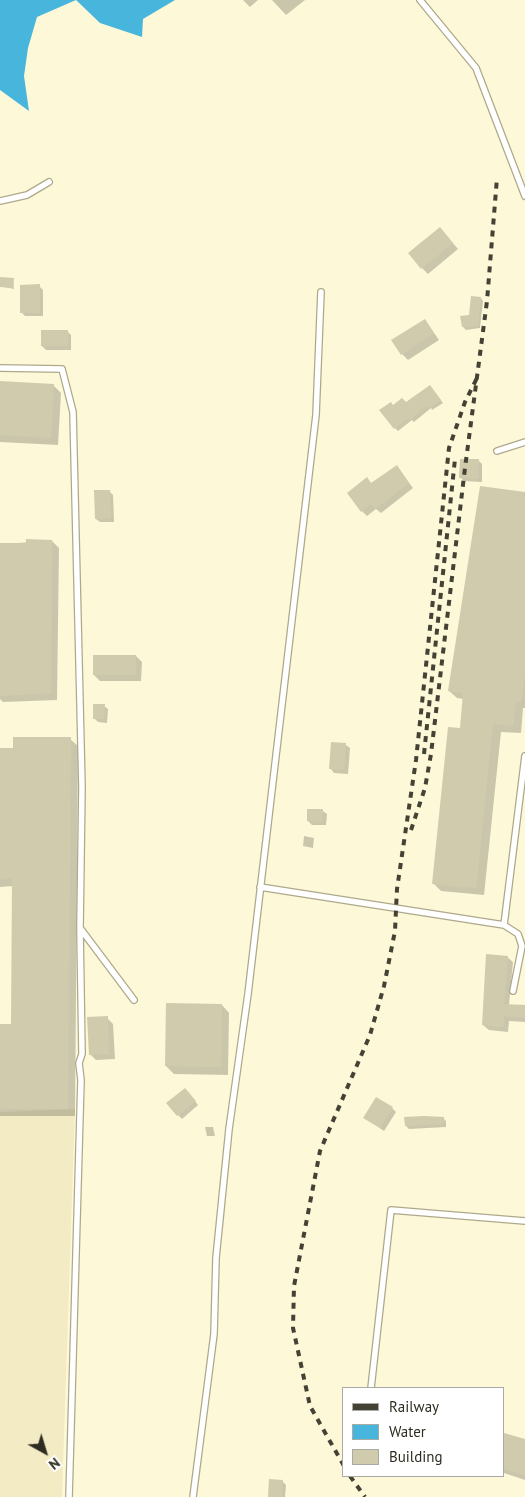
<!DOCTYPE html>
<style>
body{margin:0}
#map{position:relative;width:525px;height:1497px;overflow:hidden;background:#fdf8d8;font-family:"PT Sans",sans-serif}
canvas{display:block}
.legend{position:absolute;left:342px;top:1387px;width:162px;height:90px;box-sizing:border-box;background:#fff;border:1px solid #ababa6;margin:0;padding:6px 9px;list-style:none;font-size:15px;color:#2e2c20}
.legend li{display:flex;align-items:center;gap:10px;height:25px}
.legend b{width:25px;border:1px solid #ababa6}
.north{position:absolute;left:20px;top:1427px;width:50px;height:50px;-webkit-text-stroke:4px #fff;paint-order:stroke;rotate:141deg;font-size:14px;font-weight:700;line-height:20px;text-align:center;color:#2e2c20}
.north::after{content:'';display:block;margin:auto;width:18px;height:22px;background:#2e2c20;clip-path:polygon(50% 0,100% 100%,50% 72%,0 100%)}
</style>
<div id="map">
<canvas width="525" height="1497"></canvas>
<ul class="legend">
<li><b style="height:6px;background:#444234"></b>Railway</li>
<li><b style="height:14px;background:#48b6dc"></b>Water</li>
<li><b style="height:14px;background:#d0cbac"></b>Building</li>
</ul>
<div class="north">N</div>
</div>
<script>
const c = document.querySelector('canvas').getContext('2d');
c.lineJoin = 'round';
function fill(path, color) {
  c.fillStyle = color;
  c.fill(path, 'evenodd');
}
function trace(path, color, width, dash) {
  c.strokeStyle = color;
  c.lineWidth = width;
  c.lineCap = dash ? 'butt' : 'round';
  c.setLineDash(dash || []);
  c.stroke(path);
}
const built = new Path2D(`
 M75 1109 62 1497H0V1112Z`);
const water = new Path2D(`
 M0 0H76L37 17 28 48 24 76 29 111 0 90Z
 M76 0H175L143 19 142 37 100 23Z`);
const shadow = new Path2D(`
 M243 0H258L250 7Z
 M272 0H305L286 15Z
 M446 235 458 249 428 274 422 268Z
 M13 279 14 289 0 286Z
 M39 286 43 290V316H25L21 312Z
 M481 298 483 301 480 328 466 330 463 327Z
 M425 320 439 340 408 360 402 354Z
 M67 331 71 335V350H46L42 346Z
 M0 383 53 385 61 393 58 445 0 442Z
 M433 390 443 403 432 410 431 408 414 422 412 420 398 431 395 428 394 406 406 403Z
 M479 461 482 464V482L464 481 460 477Z
 M401 472 413 488 381 513 376 509 367 516 362 511 372 484Z
 M109 491 113 495 114 522H100L96 519Z
 M525 494V708H523L521 733 501 732 484 895 441 891 433 883 461 730 464 699 457 698 449 691Z
 M52 541 59 548 57 700 3 702 0 699V544Z
 M136 656 142 662 141 681H100L94 675Z
 M104 706 108 709 107 723 98 722 94 718Z
 M70 739 78 746 75 1116H0V1025H12L13 886 0 887V749H14Z
 M346 745 350 748 348 774 334 773 331 769Z
 M323 811 327 814 326 825H312L308 821Z
 M304 836 314 838 313 848 303 846Z
 M507 957 513 962 509 1005 525 1006V1022L509 1021 508 1032 489 1030 483 1025Z
 M222 1005 229 1013 228 1075 174 1074 166 1066Z
 M107 1018 113 1024 115 1059 96 1060 90 1054Z
 M189 1093 198 1105 182 1119 178 1115Z
 M392 1108 396 1112 384 1131 365 1118Z
 M443 1118 446 1121V1127L409 1129 406 1126Z
 M205 1127H213L215 1136H207Z
 M504 1434 525 1441V1480L504 1473Z
 M282 1481 286 1485 285 1497H269Z`);
const building = new Path2D(`
 M440 227 453 243 421 269 408 253Z
 M0 277 14 278 13 288 0 287Z
 M40 284V313H20V285Z
 M471 296 481 297 478 326 462 327 460 316 469 315Z
 M425 319 434 333 401 355 391 340Z
 M41 330H68V346H41Z
 M0 381 54 384 51 438 0 435Z
 M430 385 441 400 428 408 427 406 410 420 408 418 394 429 379 410 391 402 393 405 402 398 406 402Z
 M460 459H479L478 479 459 478Z
 M397 465 409 483 375 509 371 504 361 512 347 493 367 477 371 483Z
 M480 486 525 492V674L521 702 516 701 513 726 493 724 476 888 432 884 448 727 460 728 463 693 448 691Z
 M94 490H110L111 518 95 519Z
 M26 539 52 540 51 693 0 696V543H26Z
 M93 655H136V675H93Z
 M93 704H105L104 719H93Z
 M13 737H71L68 1109H0V1024H11L12 878 0 879V748H13Z
 M331 742 346 743 344 770 329 769Z
 M307 809H323L322 822 307 821Z
 M486 954 508 956 504 1004 525 1005V1018L504 1016 503 1027 482 1025Z
 M166 1003 222 1004 221 1067 165 1066Z
 M108 1016 109 1054 89 1055 87 1017Z
 M185 1088 196 1101 177 1116 166 1103Z
 M376 1097 393 1107 380 1128 363 1118Z
 M424 1116 444 1117V1124L405 1126 404 1117Z
 M504 1433 525 1439V1475L504 1469Z
 M269 1479 283 1480 282 1497H268Z`);
const service = new Path2D(`
 M420 0 476 68 525 196
 M0 201 27 195 49 182
 M0 368 62 369 73 412 82 787 80 928 134 1000
 M497 451 525 442
 M260 887 504 925 518 934 522 946 513 991
 M504 925 525 756
 M371 1388 391 1210 525 1221
 M69 1497 81 1080 79 1063 82 1054 80 928
 M193 1497 214 1334 216 1258 229 1129 248 994 316 415 321 292`);
const rail = new Path2D(`
 M424 754 455 459
 M411 830 425 788 431 754 465 468 487 301 497 178
 M344 1466 310 1406 293 1328 294 1286 320 1151 370 1035 384 986 395 931 397 889 416 760 449 448 465 402 477 378
 M350 1476 365 1497`);
fill(built, '#f2ebc4');
fill(water, '#48b6dc');
fill(shadow, '#0003');
fill(building, '#d0cbac');
trace(service, '#aea98b', 8);
trace(service, '#fff', 5.5);
trace(rail, '#444234', 4, [6, 6]);
</script>
